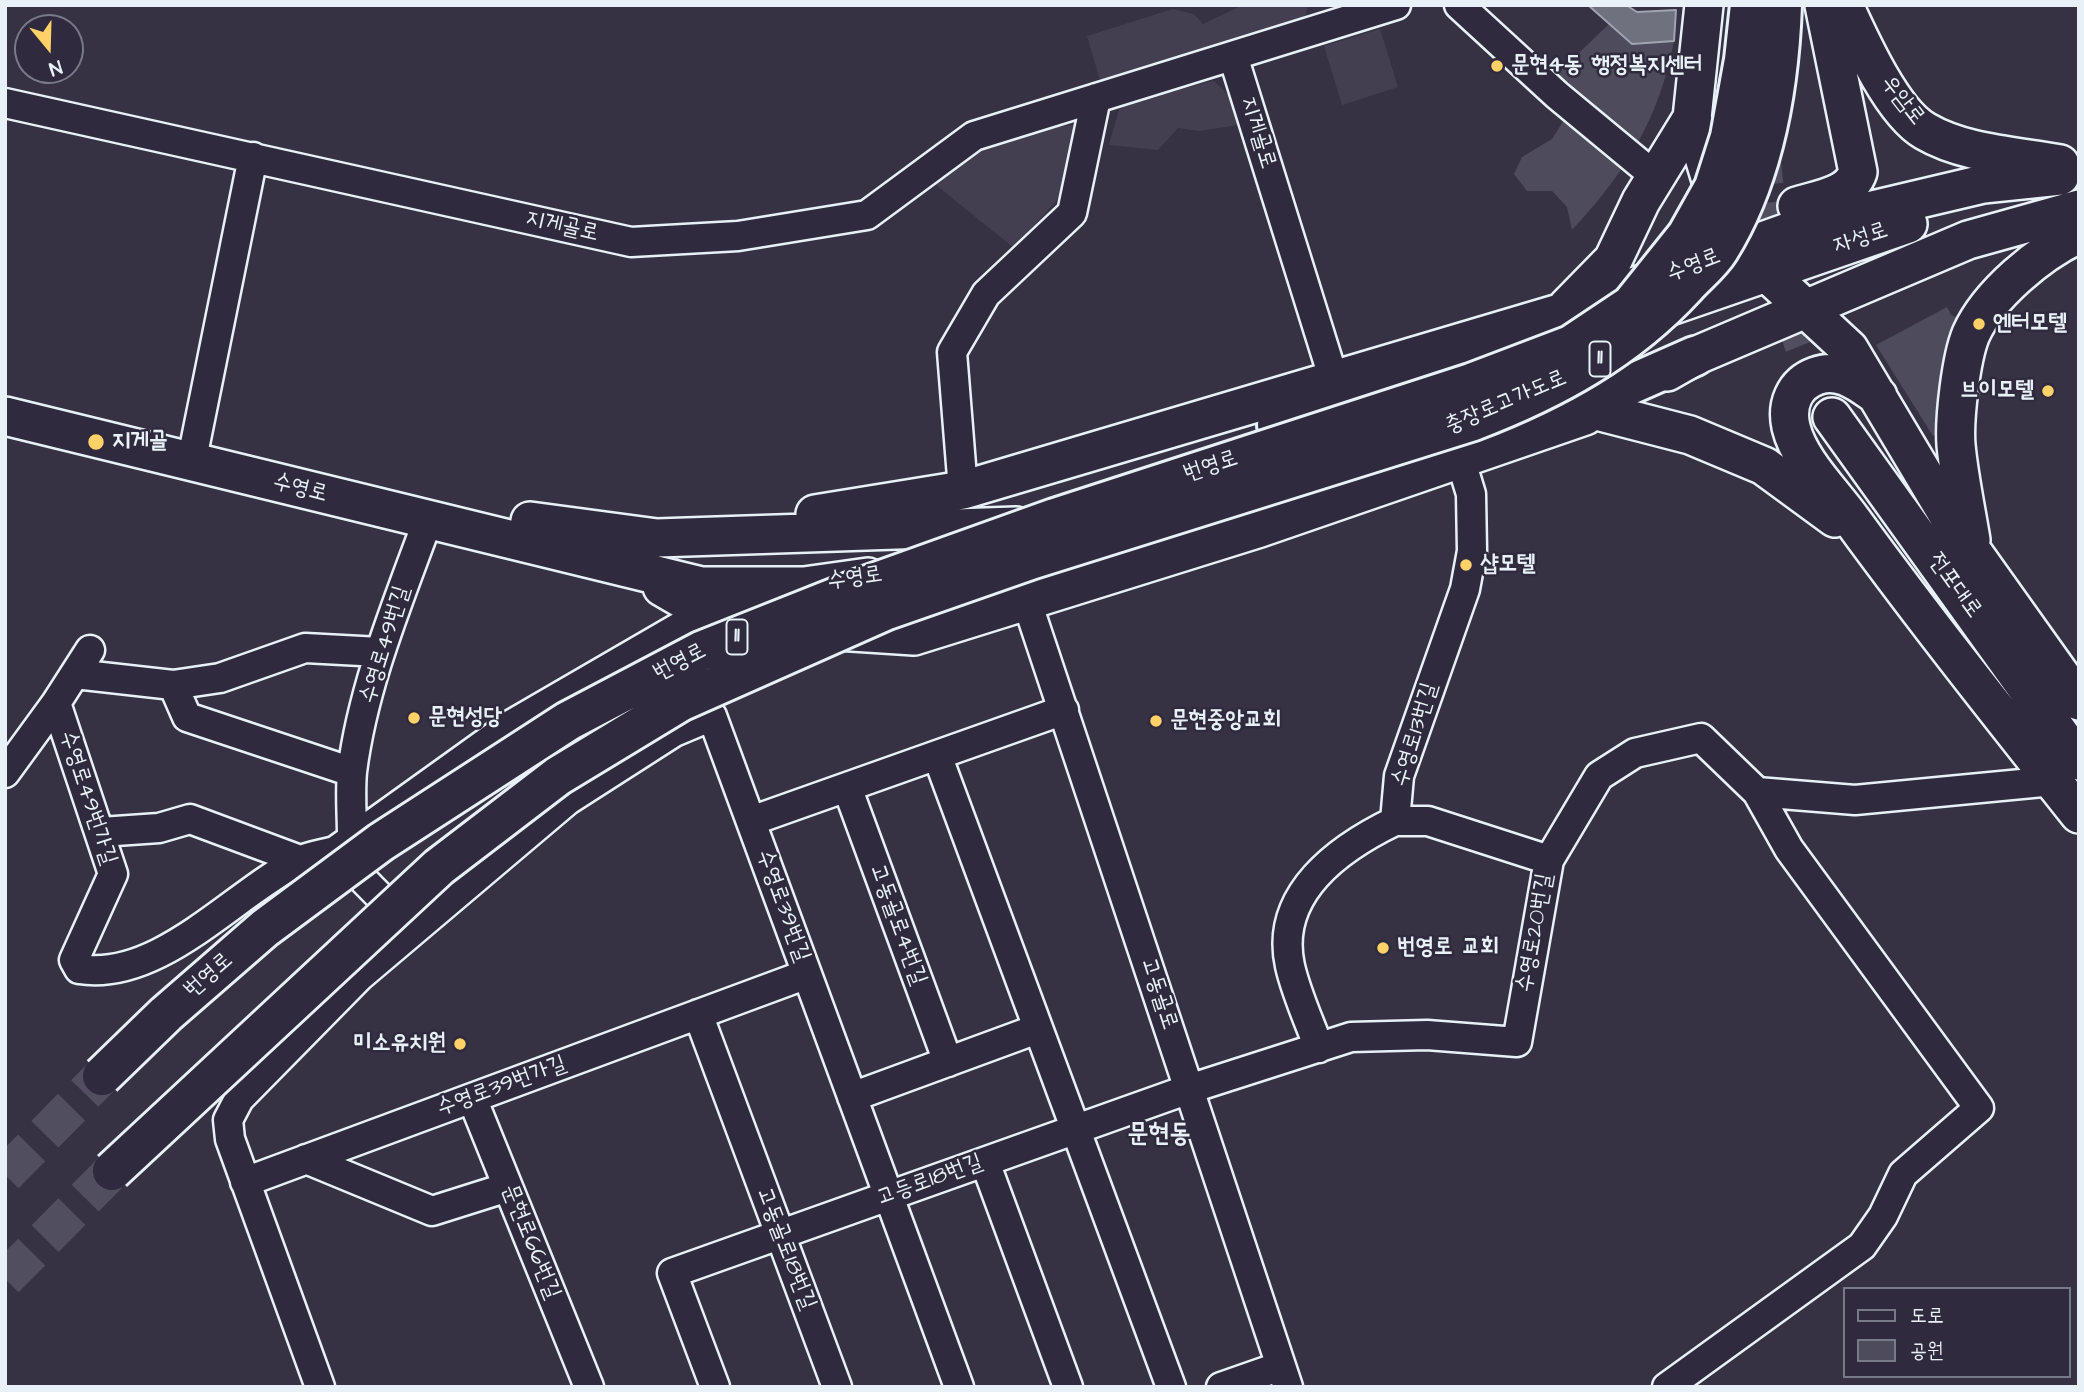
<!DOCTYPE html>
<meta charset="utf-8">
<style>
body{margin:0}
#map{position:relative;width:2084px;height:1392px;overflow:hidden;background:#363244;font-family:"Architects Daughter","Poor Story",sans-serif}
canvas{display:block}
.frame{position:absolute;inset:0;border:7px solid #e8f1f8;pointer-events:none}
.legend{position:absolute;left:1843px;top:1287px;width:228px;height:91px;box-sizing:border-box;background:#2f2a3d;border:2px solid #797a88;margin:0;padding:9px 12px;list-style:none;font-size:21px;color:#e8f1f8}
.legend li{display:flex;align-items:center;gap:14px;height:35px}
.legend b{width:35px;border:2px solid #797a88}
.north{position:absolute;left:14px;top:14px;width:70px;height:70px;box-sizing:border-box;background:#2f2a3d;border:2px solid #797a88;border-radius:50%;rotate:161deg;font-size:19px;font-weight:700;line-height:28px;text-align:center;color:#e8f1f8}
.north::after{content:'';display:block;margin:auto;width:24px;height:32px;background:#ffd166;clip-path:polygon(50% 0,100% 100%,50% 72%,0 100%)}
</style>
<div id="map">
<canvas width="2084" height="1392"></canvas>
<div class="frame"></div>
<ul class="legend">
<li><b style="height:9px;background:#2f2a3d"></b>도로</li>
<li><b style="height:19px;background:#4d4b5c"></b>공원</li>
</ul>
<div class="north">N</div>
</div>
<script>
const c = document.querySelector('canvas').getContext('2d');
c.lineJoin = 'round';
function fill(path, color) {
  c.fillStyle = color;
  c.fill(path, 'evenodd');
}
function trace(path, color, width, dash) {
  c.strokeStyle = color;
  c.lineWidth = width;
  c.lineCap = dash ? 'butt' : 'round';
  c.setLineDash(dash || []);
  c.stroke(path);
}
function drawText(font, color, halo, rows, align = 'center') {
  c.font = font + ' "Architects Daughter","Poor Story",sans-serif';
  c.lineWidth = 5;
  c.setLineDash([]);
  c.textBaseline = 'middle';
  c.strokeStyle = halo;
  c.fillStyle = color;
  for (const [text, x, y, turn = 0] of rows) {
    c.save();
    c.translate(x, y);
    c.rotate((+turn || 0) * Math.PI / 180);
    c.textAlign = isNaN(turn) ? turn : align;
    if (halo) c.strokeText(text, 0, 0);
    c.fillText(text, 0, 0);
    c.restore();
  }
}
const built = new Path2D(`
 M1243 5H1308L1305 18 1100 80 1087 36 1173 9 1194 14 1203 24Z
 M1380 29 1398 87 1342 105 1324 46Z
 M1214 81 1230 97 1238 125 1199 131 1178 128 1158 150 1109 145 1121 103Z
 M1082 124 1064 192 1014 248 931 181 980 151 1037 129Z`);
const green = new Path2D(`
 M1609 24 1632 44 1674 41C1659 119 1626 172 1572 230L1567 207 1552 191H1527L1514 174 1522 157 1552 139 1580 95 1557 74Z
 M1947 307 1951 315 1958 318C1944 360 1940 388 1942 433L1933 436 1876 345Z`);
const water = new Path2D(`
 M1588 5H1626L1637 12 1676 10 1674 41 1632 44Z`);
const majorTunnel = new Path2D(`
 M1761 148 1769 224 1802 342 1832 417`);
const highwayTunnel = new Path2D(`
 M5 1175 102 1076
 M5 1279 112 1171`);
const minor = new Path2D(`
 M1459 5 1557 95 1656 177
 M1233 56 1334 380
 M5 103 631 242 738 236 867 215 974 136 1396 5
 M195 444 253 157
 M963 490 952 352 986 294 1072 213 1096 98
 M1027 602 1288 1387
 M90 650 56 703 113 874 74 960 79 969C159 982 233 894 299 861 309 856 324 854 335 851
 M75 674 173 685 220 678 305 648 380 652
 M173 685 187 717 352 772
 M937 755 1171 1387
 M5 773 56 703
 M847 787 948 1062
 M751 821 1064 710
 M1395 821H1428L1549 860
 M101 832 159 828 190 819 300 860
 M352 836C352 815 350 793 352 772 363 685 398 602 428 520
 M407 924 335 851 512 724 705 612
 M698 1014 837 1387
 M1319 1048C1309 1021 1296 993 1290 966 1274 894 1339 848 1395 821L1399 776 1465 589 1472 551 1471 494 1460 458
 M852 1097 1037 1029
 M472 1098 589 1387
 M306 1159 432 1211 508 1187
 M985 1162 1068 1387
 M245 1182 807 974
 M320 1387 230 1139 228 1120 239 1099 360 976 568 800 674 732 712 716 959 1387
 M715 1387 672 1273 1189 1089 1351 1037 1427 1035 1517 1042 1549 860 1599 776 1635 753 1701 738 1757 792 1855 800 2053 781
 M1221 1387 1281 1366
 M1667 1387 1862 1246 1883 1216 1903 1174 1979 1108 1789 849 1757 792`);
const major = new Path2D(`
 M1844 5C1860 40 1892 112 1925 131 1964 154 2017 156 2060 164
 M1692 118 1721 213 1743 246 1768 274 1849 349 1955 527 2079 701
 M1797 206C1819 199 1850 196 1858 172L1824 5
 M1567 307 1613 260 1641 201 1692 118 1704 5
 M1656 311 1908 224
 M1667 372 1695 356 1968 240 2079 209
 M1878 396C1859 383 1840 367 1816 376 1794 384 1786 405 1791 427 1799 461 1832 492 1852 520 1925 620 2002 717 2079 814
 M1570 404 1690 435 1764 466 1835 518
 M5 416 701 586H804L868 577
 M1832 417 2079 761
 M815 514 963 490 1563 312 1805 226 1983 184 2060 176
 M530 521 657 538 1016 526
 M1971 540C1966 509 1959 477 1956 445 1954 419 1961 358 1971 334 1989 294 2040 252 2079 234
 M662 587 705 612 736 618 806 629 914 636 1260 528 1585 416`);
const highway = new Path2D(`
 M1536 414 1627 386 1695 356
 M1277 425 1503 352`);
const highwayBridge = new Path2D(`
 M102 1076 166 1014 265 928 381 842 568 721 701 651 857 589 1055 518 1471 383 1571 345 1631 305 1687 235 1714 187 1730 137 1744 60 1750 5
 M112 1171 439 867 558 776 680 702 887 610 1033 559 1473 421C1554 390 1627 350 1686 286 1697 274 1711 263 1719 250 1764 178 1779 89 1782 5`);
const markers = [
 [1497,66,7,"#ffd166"],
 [1979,324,7,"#ffd166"],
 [2048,391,7,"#ffd166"],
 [96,442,9,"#ffd166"],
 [1466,565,7,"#ffd166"],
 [414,718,7,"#ffd166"],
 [1156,721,7,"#ffd166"],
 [1383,948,7,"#ffd166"],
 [460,1044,7,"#ffd166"]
];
const shields = [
 [1600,359,21],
 [737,637,21]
];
const shieldNames = [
 ["11",1600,359],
 ["11",737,637]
];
const poiNames = [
 ["문현4동 행정복지센터",1511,66],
 ["엔터모텔",1993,324],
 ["브이모텔",2034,391,"right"],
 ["지게골",112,442],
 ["샵모텔",1480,565],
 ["문현성당",428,718],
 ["문현중앙교회",1170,721],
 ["번영로 교회",1397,948],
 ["미소유치원",446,1044,"right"]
];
const streetNames = [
 ["우암로",1902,101,52],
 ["지게골로",1257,133,73],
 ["지게골로",562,227,13],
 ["자성로",1861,239,-18],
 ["수영로",1694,266,-21],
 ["충장로고가도로",1506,403,-23],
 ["번영로",1211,467,-18],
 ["수영로",300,489,14],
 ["수영로",855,579,-8],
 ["전포대로",1954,586,54],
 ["수영로49번길",386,645,-73],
 ["번영로",680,663,-27],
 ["수영로13번길",1416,735,-73],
 ["수영로49번가길",87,798,72],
 ["수영로39번길",782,906,70],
 ["고동골로4번길",897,925,70],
 ["수영로20번길",1536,933,-80],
 ["번영로",209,976,-41],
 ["고동골로",1158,994,72],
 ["수영로39번가길",502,1087,-20],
 ["고등로18번길",930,1181,-20],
 ["문현로66번길",530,1242,68],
 ["고동골로18번길",785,1249,69]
];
const quarterNames = [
 ["문현동",1159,1136]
];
fill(built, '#433f51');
fill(green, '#4d4b5c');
fill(water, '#70717f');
trace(water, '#a0a4af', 2);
trace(majorTunnel, '#514f5f', 37, [37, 18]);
trace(highwayTunnel, '#514f5f', 38, [38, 19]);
trace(minor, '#e8f1f8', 33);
trace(major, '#e8f1f8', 42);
trace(highway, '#e8f1f8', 44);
trace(minor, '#2f2a3d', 28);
trace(major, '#2f2a3d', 37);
trace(highway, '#2f2a3d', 38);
trace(highwayBridge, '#e8f1f8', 44, []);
trace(highwayBridge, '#2f2a3d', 38);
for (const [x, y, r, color] of markers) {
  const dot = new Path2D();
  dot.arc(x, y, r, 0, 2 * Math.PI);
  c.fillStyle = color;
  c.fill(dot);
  trace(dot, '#2f2a3d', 2.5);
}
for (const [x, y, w] of shields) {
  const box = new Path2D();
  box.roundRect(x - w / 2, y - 17.5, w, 35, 5);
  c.fillStyle = '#2f2a3d';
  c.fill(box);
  trace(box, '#e8f1f8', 2);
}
drawText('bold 21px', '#e8f1f8', null, shieldNames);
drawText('bold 23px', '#e8f1f8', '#2f2a3d', poiNames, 'left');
drawText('23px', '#e8f1f8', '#2f2a3d', streetNames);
drawText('bold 26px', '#e8f1f8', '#2f2a3d', quarterNames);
</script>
